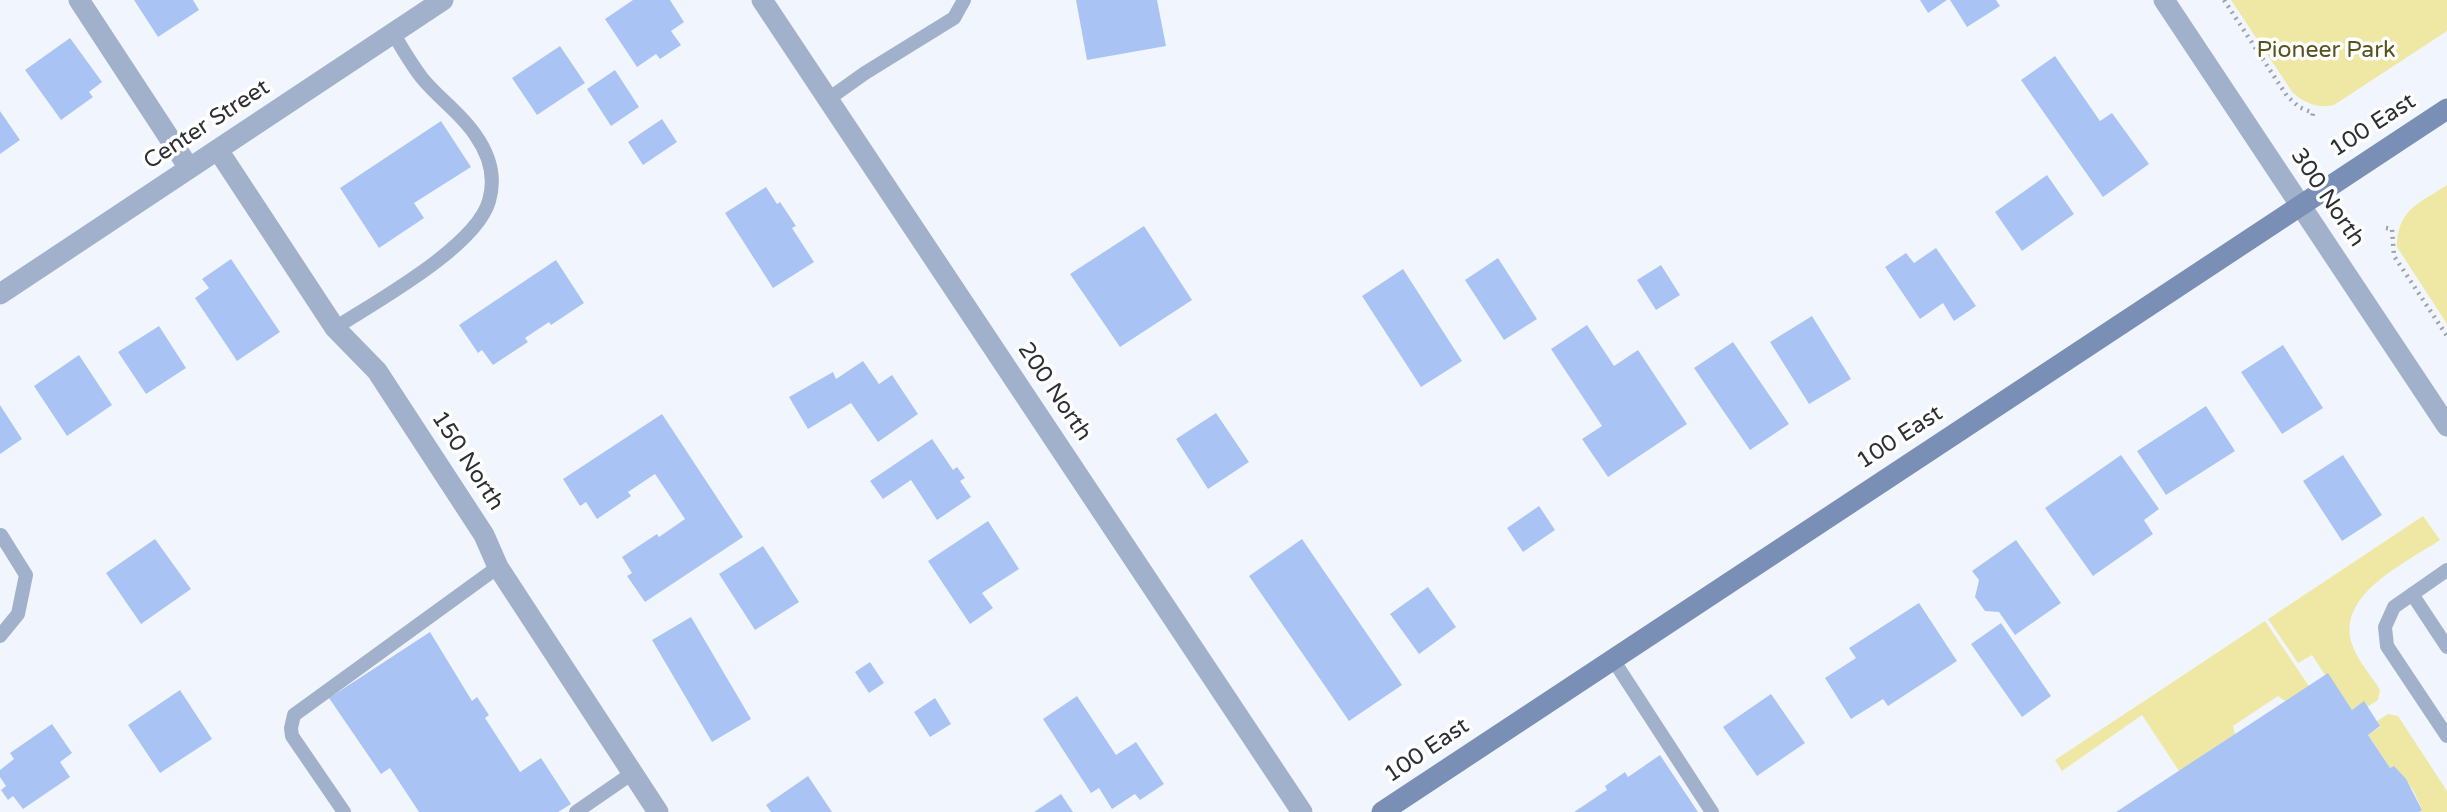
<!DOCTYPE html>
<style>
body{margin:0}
canvas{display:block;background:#f1f6fe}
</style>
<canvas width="2447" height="812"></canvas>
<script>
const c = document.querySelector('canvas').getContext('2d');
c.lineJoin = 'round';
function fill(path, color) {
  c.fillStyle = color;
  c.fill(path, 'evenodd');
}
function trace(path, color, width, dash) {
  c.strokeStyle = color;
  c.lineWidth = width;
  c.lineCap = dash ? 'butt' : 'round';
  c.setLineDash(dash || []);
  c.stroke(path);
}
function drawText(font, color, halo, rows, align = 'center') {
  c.font = font + ' "Varela Round",sans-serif';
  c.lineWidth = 7;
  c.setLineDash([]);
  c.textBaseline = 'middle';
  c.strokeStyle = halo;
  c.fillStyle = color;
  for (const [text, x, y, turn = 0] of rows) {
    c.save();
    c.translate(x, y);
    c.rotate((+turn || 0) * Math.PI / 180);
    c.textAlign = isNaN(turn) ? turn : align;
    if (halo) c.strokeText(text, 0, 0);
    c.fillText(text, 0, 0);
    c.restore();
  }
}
const green = new Path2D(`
 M2231 0H2447V31L2334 105C2318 109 2305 103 2293 93Z
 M2447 185V324L2397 247C2397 209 2420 203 2447 185Z
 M2423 516 2440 540C2406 563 2336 594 2352 644 2357 660 2371 675 2380 690L2378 700 2367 707 2364 702 2352 710 2328 674 2325 675 2312 655 2298 663 2268 619Z
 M2265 621 2309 686 2285 701 2278 696 2233 726 2235 734 2179 771 2142 715 2062 771 2055 760Z
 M2388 714 2398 716 2447 791V812H2419L2422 809 2413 790 2394 766 2390 768 2368 735 2380 727 2377 721Z`);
const building = new Path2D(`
 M134 0H193L199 10 158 37Z
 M633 0H670L684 22 671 31 681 45 660 59 656 54 637 67 605 19Z
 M1076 0H1157L1166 46 1087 60Z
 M1920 0H1947L1928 13Z
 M1950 0H1996L2000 6 1967 27Z
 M70 38 102 82 89 92 93 97 61 120 25 70Z
 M560 46 585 83 537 115 512 78Z
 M2055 56 2100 121 2112 113 2149 164 2103 197 2021 80Z
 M615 70 639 107 611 126 587 89Z
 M0 111 20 140 0 154Z
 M662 119 677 142 643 165 628 142Z
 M441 121 471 167 414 203 424 218 379 248 340 188Z
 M2047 175 2074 214 2022 251 1995 212Z
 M766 187 777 204 780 202 796 226 792 228 814 262 773 288 725 213Z
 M1144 226 1192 300 1120 347 1070 274Z
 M1936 248 1976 306 1954 321 1943 303 1920 319 1885 267 1906 253 1914 263Z
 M1498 258 1537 319 1504 340 1465 280Z
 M231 259 280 332 237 361 195 298 209 288 202 279Z
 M556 260 584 303 551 325 549 322 525 338 528 342 493 365 482 350 478 353 459 325Z
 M1661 265 1680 295 1656 310 1637 280Z
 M1403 269 1462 361 1421 387 1362 296Z
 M1812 316 1851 379 1809 404 1770 342Z
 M1587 325 1614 366 1638 350 1687 424 1608 477 1582 439 1602 426 1551 349Z
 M159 326 186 368 146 394 118 352Z
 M1733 342 1789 424 1750 450 1694 368Z
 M2283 345 2323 408 2282 434 2241 372Z
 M79 355 112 405 67 436 34 386Z
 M863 361 879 384 892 375 918 414 878 442 851 403 808 429 789 397 833 372 836 379Z
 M0 405 22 439 0 454Z
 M2206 406 2235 451 2166 495 2137 451Z
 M1216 413 1249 462 1208 489 1176 439Z
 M662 414 743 537 645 602 627 576 632 573 622 557 657 534 659 537 685 519 655 474 628 492 631 496 597 519 586 502 580 506 563 479Z
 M932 439 953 470 957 467 965 478 960 481 971 497 937 520 911 480 883 499 870 481Z
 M2121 455 2159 509 2144 520 2153 534 2093 576 2045 508Z
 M2343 455 2382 515 2342 541 2303 481Z
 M1539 506 1555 530 1523 552 1507 528Z
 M988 521 1019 569 982 593 993 608 970 624 928 561Z
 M155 539 191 589 141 624 106 573Z
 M1302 539 1402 685 1349 721 1249 576Z
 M2016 540 2061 603 2015 635 1999 612 1985 611 1975 597 1979 580 1972 571Z
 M763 546 799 602 755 630 719 574Z
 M1428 587 1456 627 1419 654 1390 614Z
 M1919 603 1957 661 1888 706 1883 699 1851 719 1825 678 1856 658 1849 648Z
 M691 617 751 719 712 742 652 640Z
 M2001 623 2051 696 2022 717 1971 644Z
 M430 632 472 701 477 697 489 715 485 718 520 772 541 758 571 804 558 812H419L390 768 381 774 329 698Z
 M870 662 884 683 869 693 855 672Z
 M2328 673 2352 710 2364 701 2380 726 2368 735 2390 768 2394 766 2406 779 2422 810 2419 812H2116Z
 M180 690 212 739 160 773 128 725Z
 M1771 694 1805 743 1757 776 1723 727Z
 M1077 696 1116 755 1136 742 1164 784 1140 800 1135 794 1112 809 1099 788 1091 793 1043 719Z
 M935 698 951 724 930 737 914 712Z
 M52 724 72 753 60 762 70 777 23 809 13 796 8 800 1 790 6 786 0 777V770L14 759 10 753Z
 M1660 755 1698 812H1574L1607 790 1605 786 1625 772 1628 777Z
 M808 776 832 812H771L766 805Z
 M1061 794 1073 812H1034Z`);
const path = new Path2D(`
 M2224 0 2287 96 2299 107 2313 113 2312 118
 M2386 228 2392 229 2394 256 2447 336`);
const service = new Path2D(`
 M827 100 865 73 954 18 964 0
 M335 328C375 302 476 247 489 201 496 177 490 156 476 136 462 114 438 98 422 78 411 64 402 48 393 33
 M2447 570 2394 607 2385 627 2387 646 2447 736
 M2412 594 2447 647
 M0 636 18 614 26 575 1 535
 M1612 658 1712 812
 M344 812 292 736 291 728 294 715 498 567
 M576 812 634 772`);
const minor = new Path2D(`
 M79 0 189 168
 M762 0 1302 812
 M218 150 335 328 377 371 484 535 498 567 658 812`);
const tertiary = new Path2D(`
 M2164 0 2447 426
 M0 294 443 0`);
const secondary = new Path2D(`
 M1382 812 2447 109`);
const parkNames = [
 ["Pioneer Park",2326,51]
];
const streetNames = [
 ["Center Street",207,125,-33],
 ["100 East",2373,126,-33],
 ["300 North",2327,198,56],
 ["200 North",1054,392,56],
 ["100 East",1900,438,-33],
 ["150 North",467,461,57],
 ["100 East",1427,751,-34]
];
fill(green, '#eee8a4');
fill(building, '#a9c4f4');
trace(path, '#9fa3a9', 4.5, [2, 5]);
trace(service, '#a2b1cb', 14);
trace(minor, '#a2b1cb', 21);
trace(tertiary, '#a2b1cb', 21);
trace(secondary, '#7a8fb5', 21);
drawText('23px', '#58531e', '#fff', parkNames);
drawText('23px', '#2d2f33', '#fff', streetNames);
</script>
